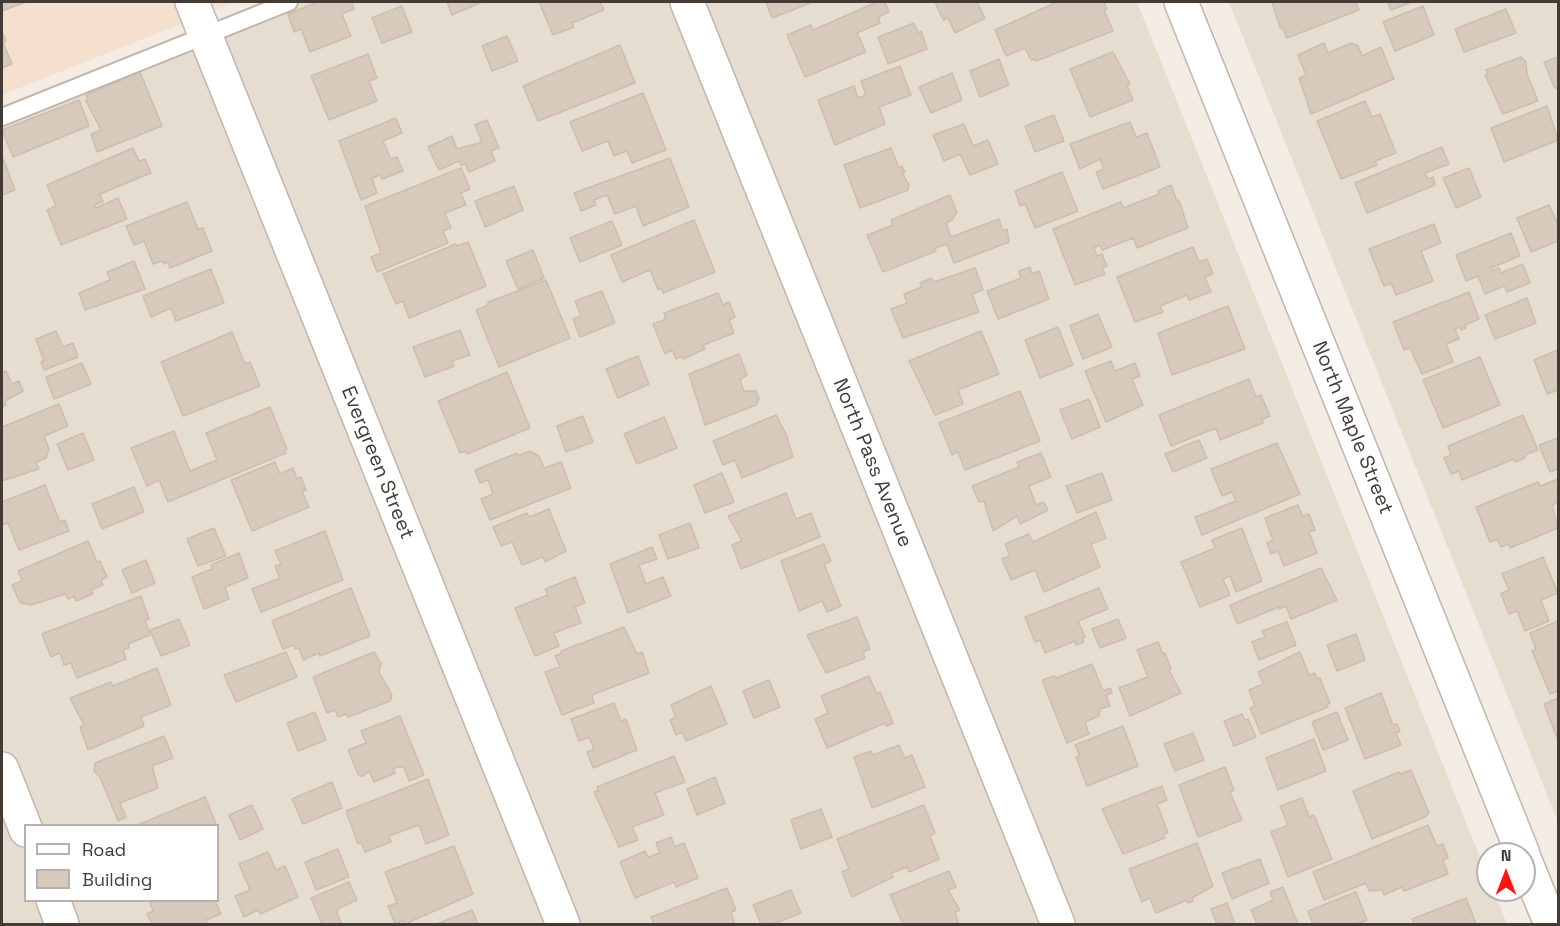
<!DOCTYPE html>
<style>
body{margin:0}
#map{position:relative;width:1560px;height:926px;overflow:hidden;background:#f2ece4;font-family:"Space Grotesk",sans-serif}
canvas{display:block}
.frame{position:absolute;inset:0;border:3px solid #443c34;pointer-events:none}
.legend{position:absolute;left:24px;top:824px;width:195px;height:78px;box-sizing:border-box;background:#fff;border:2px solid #b4b1ae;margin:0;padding:8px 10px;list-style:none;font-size:18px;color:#443c34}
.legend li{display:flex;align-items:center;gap:12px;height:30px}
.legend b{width:30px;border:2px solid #b4b1ae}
.north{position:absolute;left:1476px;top:842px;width:60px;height:60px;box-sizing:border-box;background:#fff;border:2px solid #b4b1ae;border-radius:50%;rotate:0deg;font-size:16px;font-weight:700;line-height:24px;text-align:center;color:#443c34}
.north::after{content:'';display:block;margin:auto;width:21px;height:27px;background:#fe160e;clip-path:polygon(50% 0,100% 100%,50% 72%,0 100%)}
</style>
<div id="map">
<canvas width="1560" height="926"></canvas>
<div class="frame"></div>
<ul class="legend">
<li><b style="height:8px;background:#fff"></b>Road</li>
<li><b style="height:16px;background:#d7c9bc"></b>Building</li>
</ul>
<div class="north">N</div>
</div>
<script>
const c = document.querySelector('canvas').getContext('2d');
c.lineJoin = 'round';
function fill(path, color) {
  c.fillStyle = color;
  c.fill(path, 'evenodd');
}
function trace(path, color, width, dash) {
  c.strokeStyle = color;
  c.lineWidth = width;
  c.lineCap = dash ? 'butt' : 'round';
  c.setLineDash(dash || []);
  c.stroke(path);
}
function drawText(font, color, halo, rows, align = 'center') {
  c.font = font + ' "Space Grotesk",sans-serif';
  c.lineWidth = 4.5;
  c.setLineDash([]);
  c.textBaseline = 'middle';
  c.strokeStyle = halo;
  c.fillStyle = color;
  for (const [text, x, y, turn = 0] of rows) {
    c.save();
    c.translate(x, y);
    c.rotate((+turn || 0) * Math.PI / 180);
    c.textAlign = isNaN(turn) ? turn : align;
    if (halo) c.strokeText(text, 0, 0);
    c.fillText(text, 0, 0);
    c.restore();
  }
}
const residential = new Path2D(`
 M289 2H1137L1488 877V890H1493L1507 924H2V117ZM26 826H218V900H26Z
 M1229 2H1558V822Z`);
const commercial = new Path2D(`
 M2 2H236L2 95Z`);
const building = new Path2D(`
 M2 2H26L2 11Z
 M318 2H352L354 9 342 14 351 36 310 52 301 29 294 32 288 14Z
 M447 2H482L452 15Z
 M539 2H600L604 10 572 23 574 27 553 35Z
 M766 2H813L772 18Z
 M877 2H885L889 12 878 17 880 23 857 33 866 52 805 77 787 35 811 25 813 30Z
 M935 2H977L985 18 955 33 948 18 943 20Z
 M1057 2H1104L1107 9 1104 10 1113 31 1036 61 1035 59 1031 60 1025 48 1006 56 995 30Z
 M1272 2H1356L1359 10 1287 38 1282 27 1280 28Z
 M1388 2H1412L1391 10Z
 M402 6 412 32 382 43 372 18Z
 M1423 6 1434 35 1395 51 1383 22Z
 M1506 9 1516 33 1464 52 1455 29Z
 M914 23 918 33 921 31 927 49 888 64 878 37Z
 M2 31 6 41 3 42 12 64 2 68Z
 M507 36 518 61 492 71 482 46Z
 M1324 43 1328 53 1351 43 1358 46 1362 56 1381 47 1394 79 1311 114 1299 78 1306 75 1298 55Z
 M620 45 635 83 538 121 523 86Z
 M1113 52 1130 84 1127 85 1133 100 1090 117 1070 69Z
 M368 54 377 78 369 81 377 101 329 120 311 76Z
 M1521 57 1526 62 1527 74 1538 101 1503 114 1485 75 1488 74 1486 70Z
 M1558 57V89L1554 87 1544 62Z
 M999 59 1009 85 980 97 970 71Z
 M900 66 911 95 879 107 885 124 835 145 818 100 854 86 858 98 866 95 861 81Z
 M140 72 162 126 97 152 91 134 101 130 86 101 88 100 86 95Z
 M952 73 962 100 931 113 919 87Z
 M643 93 666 150 632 163 627 151 614 156 608 141 582 151 570 122Z
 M79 100 89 126 13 157 2 130Z
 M1365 101 1372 117 1380 114 1396 153 1375 161 1377 165 1341 179 1317 121Z
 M1547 106 1558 140 1504 162 1491 128Z
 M1054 115 1064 141 1035 152 1025 126Z
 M396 118 402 133 383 141 391 159 397 157 403 171 382 179 380 175 372 178 377 193 361 200 339 141Z
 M487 120 499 148 491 151 495 161 469 172 465 164 461 165 459 161 439 170 428 147 452 136 457 149 482 142 475 125Z
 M1130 122 1136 137 1147 133 1160 167 1103 189 1096 172 1104 169 1100 159 1080 169 1070 144Z
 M964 124 973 146 988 140 998 164 970 175 960 154 944 161 933 135Z
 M1442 147 1449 164 1425 173 1428 179 1433 177 1435 185 1367 213 1355 183Z
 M133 148 139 161 145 159 151 173 100 194 103 202 94 205 96 208 118 198 127 219 61 245 47 210 56 206 47 185Z
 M891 148 899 168 902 166 905 172 902 173 909 185 908 190 860 208 844 165Z
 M2 156 15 190 2 195Z
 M670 158 689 207 643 226 636 206 615 214 607 195 594 200 596 205 581 211 574 193Z
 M461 168 470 189 461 193 466 205 445 213 451 228 443 231 448 243 377 272 371 257 381 253 365 206Z
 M1469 168 1481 197 1456 208 1443 178Z
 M1062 172 1078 211 1035 228 1025 204 1020 206 1015 191Z
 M1171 185 1177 201 1179 200 1188 228 1137 248 1133 238 1102 250 1100 245 1094 248 1097 256 1102 254 1107 266 1102 268 1105 274 1075 285 1053 229 1121 202 1123 208 1159 194 1158 191Z
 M514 186 523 210 485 227 475 201Z
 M950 195 957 212 952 220 946 223 951 237 999 219 1003 231 1007 229 1009 242 954 263 947 244 935 248 936 251 883 272 867 235 893 225 891 220Z
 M187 202 198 229 203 228 212 251 170 268 168 262 164 264 163 261 153 264 144 241 134 245 126 226Z
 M1549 205 1558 224V241L1531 252 1517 218Z
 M694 220 715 272 663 293 662 288 658 290 650 270 622 282 611 255Z
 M612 221 622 245 580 262 570 238Z
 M1434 224 1441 243 1421 251 1433 281 1396 295 1391 283 1384 286 1369 249Z
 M1511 233 1520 256 1491 268 1492 271 1499 268 1501 273 1523 264 1530 283 1507 292 1504 286 1485 294 1478 276 1466 281 1456 255Z
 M468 242 486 286 409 318 403 301 396 304 383 274 456 244 457 246Z
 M1193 247 1199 262 1207 259 1213 274 1205 277 1211 292 1189 300 1187 295 1160 306 1163 312 1135 322 1117 277Z
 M533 250 544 278 518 289 506 261Z
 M134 261 145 289 85 310 79 293 110 280 107 272Z
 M1030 267 1032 274 1039 271 1049 299 998 319 987 291 1021 278 1019 271Z
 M975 268 983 290 972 294 979 312 903 338 891 309 907 303 904 294 922 287 920 283 932 278 934 282Z
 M211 269 224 303 176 321 171 308 151 317 143 296Z
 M546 280 570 338 499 367 476 310 488 305V302Z
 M602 291 615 323 580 337 573 319 581 316 575 301Z
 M1469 292 1479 319 1465 325 1466 328 1461 330 1460 327 1455 329 1459 339 1446 344 1453 362 1422 374 1410 348 1404 350 1393 322Z
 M718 293 723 305 729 302 735 317 729 320 734 333 703 345 705 349 683 359 682 356 676 359 672 350 665 354 653 324 666 319 664 313Z
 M1527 298 1536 323 1495 339 1485 315Z
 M1228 306 1245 349 1172 375 1158 333Z
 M1098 314 1112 347 1083 359 1070 326Z
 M1058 327 1073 365 1040 378 1025 340Z
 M460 330 470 355 452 361 454 366 425 377 413 347Z
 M56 331 63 347 73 343 78 357 44 370 41 362 44 361 36 339Z
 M981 331 999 374 958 390 963 404 935 415 909 361Z
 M232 332 245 364 250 362 260 386 183 416 161 362Z
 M1558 350V390L1547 394 1534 360Z
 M739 354 747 375 740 380 744 391H756L759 399 756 405 705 425 689 374Z
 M638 356 649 384 618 398 606 369Z
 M1480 357 1500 405 1443 428 1423 380Z
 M1111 361 1115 371 1135 363 1140 376 1132 379 1143 405 1106 422 1085 371Z
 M82 363 91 384 54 399 46 377Z
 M6 371 12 384 19 381 23 391 5 401 6 405 2 407V373Z
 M507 372 530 428 467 454 466 451 460 453 438 401Z
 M1249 379 1256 397 1261 395 1270 416 1262 419 1263 423 1220 440 1216 428 1171 446 1159 415Z
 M1020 391 1040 441 965 470 958 452 952 455 939 423Z
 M1089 399 1100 427 1072 439 1060 410Z
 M59 404 68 426 44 436 49 449 46 458 36 462 39 469 2 481V427Z
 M270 407 287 449 285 450 286 453 168 502 159 480 147 486 131 448 174 431 190 471 217 460 206 433Z
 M776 415 786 434 793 457 742 478 735 460 723 465 713 441Z
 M1523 415 1538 450 1525 455V458L1515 462 1514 459 1462 480 1459 471 1451 474 1444 458 1451 455 1448 446Z
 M583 416 593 442 566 452 557 426Z
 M664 417 677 448 637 464 624 434Z
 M83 433 94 460 68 470 57 444Z
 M1558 438V469L1550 472 1539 445Z
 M1199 440 1207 458 1173 472 1165 454Z
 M1277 443 1300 494 1202 535 1195 517 1236 501 1232 492 1222 496 1211 469Z
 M530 451 539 456 544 468 561 462 571 488 490 520 481 499 493 494 488 480 480 483 475 470 517 453 518 456Z
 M1041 453 1051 477 1029 486 1036 505 1044 502 1048 510 1020 524 1017 516 993 531 984 501 979 502 972 486 1019 467 1017 462Z
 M275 462 280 474 293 468 297 479 301 477 306 490 302 491 309 507 252 531 231 480Z
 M722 473 734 502 705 513 694 485Z
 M1102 473 1112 500 1077 513 1066 486Z
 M1558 479V502L1552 505 1558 528 1510 548 1509 544 1501 547 1497 539 1490 542 1476 507 1538 482 1540 486Z
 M45 485 60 522 65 520 69 531 19 550 8 523 2 525V502Z
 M134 487 144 512 102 529 92 504Z
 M786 493 796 519 811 513 820 537 741 569 732 545 742 541 728 516Z
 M1298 505 1303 516 1309 514 1315 530 1309 532 1317 553 1284 566 1278 551 1271 554 1267 543 1273 540 1265 518Z
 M549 509 566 551 545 562 543 557 522 565 512 542 501 546 493 527 527 513 529 517Z
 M1096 512 1106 538 1091 544 1100 567 1044 592 1035 570 1011 580 1002 559 1010 556 1005 544 1029 534 1033 542Z
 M690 523 699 548 668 559 659 535Z
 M214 528 226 556 198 566 187 539Z
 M1242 528 1262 581 1236 592 1230 576 1223 579 1230 595 1200 607 1181 562 1215 548 1212 540Z
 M325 531 343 580 261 612 252 589 280 578 275 566 281 564 275 551Z
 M88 541 97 562 100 561 107 577 101 580 103 585 91 590 93 594 76 601 74 596 68 599 65 594 31 605 20 603 12 585 22 581 18 571Z
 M824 544 831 561 824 564 841 606 827 612 822 601 799 611 781 561Z
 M652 547 657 559 639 565 646 584 663 577 671 596 628 613 610 564Z
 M239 553 248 578 225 587 229 599 204 609 192 577 212 569 211 565Z
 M1543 557 1558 593 1541 600 1549 621 1525 631 1517 611 1509 614 1501 594 1509 590 1502 574Z
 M146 560 155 583 132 593 122 570Z
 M1321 568 1337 600 1291 619 1286 606 1279 609V607L1237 624 1230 605Z
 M575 577 585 603 575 607 581 623 554 633 559 646 535 656 515 608 548 595 545 589Z
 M351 588 370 636 320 656 319 653 303 660 299 648 295 649 294 645 283 649 272 621Z
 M1099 588 1108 609 1078 621 1085 637 1082 638 1084 642 1076 645 1075 641 1045 653 1040 640 1035 642 1025 617Z
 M141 596 149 619 145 620 150 635 128 644 129 648 123 650 126 659 77 678 71 663 64 665 60 653 51 657 42 634Z
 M857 617 870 649 863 652 865 658 826 673 807 635Z
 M179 619 190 645 161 656 150 630Z
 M1118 619 1126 638 1100 648 1092 629Z
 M1558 621V691L1550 694 1532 651 1536 649 1530 633Z
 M1287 622 1296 645 1259 660 1252 642 1265 637 1262 631Z
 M624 627 637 654 642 652 649 673 592 695 594 703 562 715 545 672 560 667 555 656 562 653 561 651Z
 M1356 634 1365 660 1337 671 1327 645Z
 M1158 642 1163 654 1165 653 1171 669 1169 670 1181 693 1130 716 1119 688 1148 677 1137 650Z
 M286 652 297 677 236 702 224 675Z
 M374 652 381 664 379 672 392 695 390 701 348 717 346 714 338 717 335 710 327 713 313 677Z
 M1300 652 1309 675 1315 673 1317 679 1320 678 1330 703 1327 705 1328 707 1261 734 1250 708 1255 706 1249 690 1263 684 1258 672Z
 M1092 664 1103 691 1110 688 1112 693 1106 695 1110 706 1100 709 1099 716 1085 722 1089 734 1067 743 1042 680 1054 676 1056 678Z
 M157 668 171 705 141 717 144 726 88 750 80 727 84 725 70 698 111 682 113 686Z
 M869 676 877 694 880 692 893 723 886 726 885 723 827 748 815 719 828 713 821 696Z
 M769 680 780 707 754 718 743 691Z
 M711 686 727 724 686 741 682 732 676 735 670 720 676 717 671 705Z
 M1381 693 1393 725 1397 724 1400 731 1396 733 1401 745 1365 759 1345 708Z
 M1558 698V740L1544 704Z
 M614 703 621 721 626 719 637 750 593 768 587 752 594 749 589 737 579 741 571 719Z
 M315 712 326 740 298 751 287 723Z
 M1337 712 1348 740 1323 750 1312 722Z
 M1242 714 1245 720 1248 719 1256 737 1234 746 1224 721Z
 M400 716 424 775 409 781 404 767H398L393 769 395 773 374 782 369 771 362 777 358 774 348 750 366 743 361 731Z
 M1123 726 1138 766 1087 786 1076 757 1080 756 1075 745Z
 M1193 733 1204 760 1175 771 1164 744Z
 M164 736 173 758 152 766 158 788 120 803 126 817 118 821 100 777 94 771 95 763Z
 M1314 739 1326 771 1278 790 1266 758Z
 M899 745 905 758 912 755 925 787 872 808 854 757 871 751 873 755Z
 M674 756 685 782 655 793 664 815 632 827 638 840 619 847 594 792 598 791 597 787Z
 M1225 767 1234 790 1230 792 1242 820 1198 837 1179 785Z
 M1411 770 1429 813 1425 817 1372 839 1353 791 1399 772 1400 774Z
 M715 777 725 803 697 815 687 789Z
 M428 779 449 835 426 844 419 825 389 836 391 842 365 852 361 842 358 844 346 811Z
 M332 782 342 808 303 824 292 799Z
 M1162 786 1167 800 1157 804 1168 833 1164 834 1165 838 1123 854 1102 809Z
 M205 797 217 826H135Z
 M1302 798 1309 817 1314 815 1332 859 1288 877 1271 832 1288 825 1280 806Z
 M252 805 263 829 240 840 229 815Z
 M924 805 935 833 930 836 939 859 909 872 907 867 892 873 893 877 852 897 842 872 849 869 837 839Z
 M821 809 832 837 801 849 791 820Z
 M1428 825 1437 846 1443 844 1448 858 1443 860 1448 874 1404 891 1402 887 1384 895 1382 890 1369 891 1366 883 1324 900 1313 872Z
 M671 837 675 847 684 843 698 878 676 887 674 882 635 898 620 862 645 851 648 857 660 853 656 843Z
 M1197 843 1213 886 1192 898 1193 901 1188 903 1187 900 1156 913 1150 898 1142 902 1129 869Z
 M454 846 473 894 405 924 404 920 395 924 388 906 397 903 385 872Z
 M338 849 349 877 316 890 305 862Z
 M268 852 276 870 285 866 298 897 260 914 258 910 244 917 235 896 250 890 239 864Z
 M1260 859 1269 883 1232 899 1222 873Z
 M949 871 956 887 948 890 960 910 955 912 959 924H903L890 895Z
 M349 882 357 900 339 908 337 913 342 924H322L311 898Z
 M1283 887 1298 924H1257L1251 910 1273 900 1270 892Z
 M727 888 736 910 731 912 735 924H654L651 917Z
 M791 890 801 913 773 924H761L753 905Z
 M1356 892 1367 920 1357 924H1313L1308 911Z
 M1466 898 1476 924H1414L1412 919Z
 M149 900H215L221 914 206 920 208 924H152L147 914 153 911Z
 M1227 903 1235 924H1217L1211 909Z
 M472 910 478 924H437Z`);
const lane = new Path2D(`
 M2 117 289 2`);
const street = new Path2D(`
 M192 2 563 924
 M687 2 1058 924
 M1181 2 1523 854
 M2 769 26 830
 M1524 858 1551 924
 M53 900 62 924`);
const streetNames = [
 ["North Maple Street",1352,428,68],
 ["Evergreen Street",377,463,68],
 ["North Pass Avenue",872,463,68]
];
fill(residential, '#e6ddd1');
fill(commercial, '#f5e0cd');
fill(building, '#d7c9bc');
trace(building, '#cfbdac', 1.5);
trace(lane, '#c1b5a9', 20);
trace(street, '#c1b5a9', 36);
trace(lane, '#fff', 16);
trace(street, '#fff', 33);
drawText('20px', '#443c34', '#fff', streetNames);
</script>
